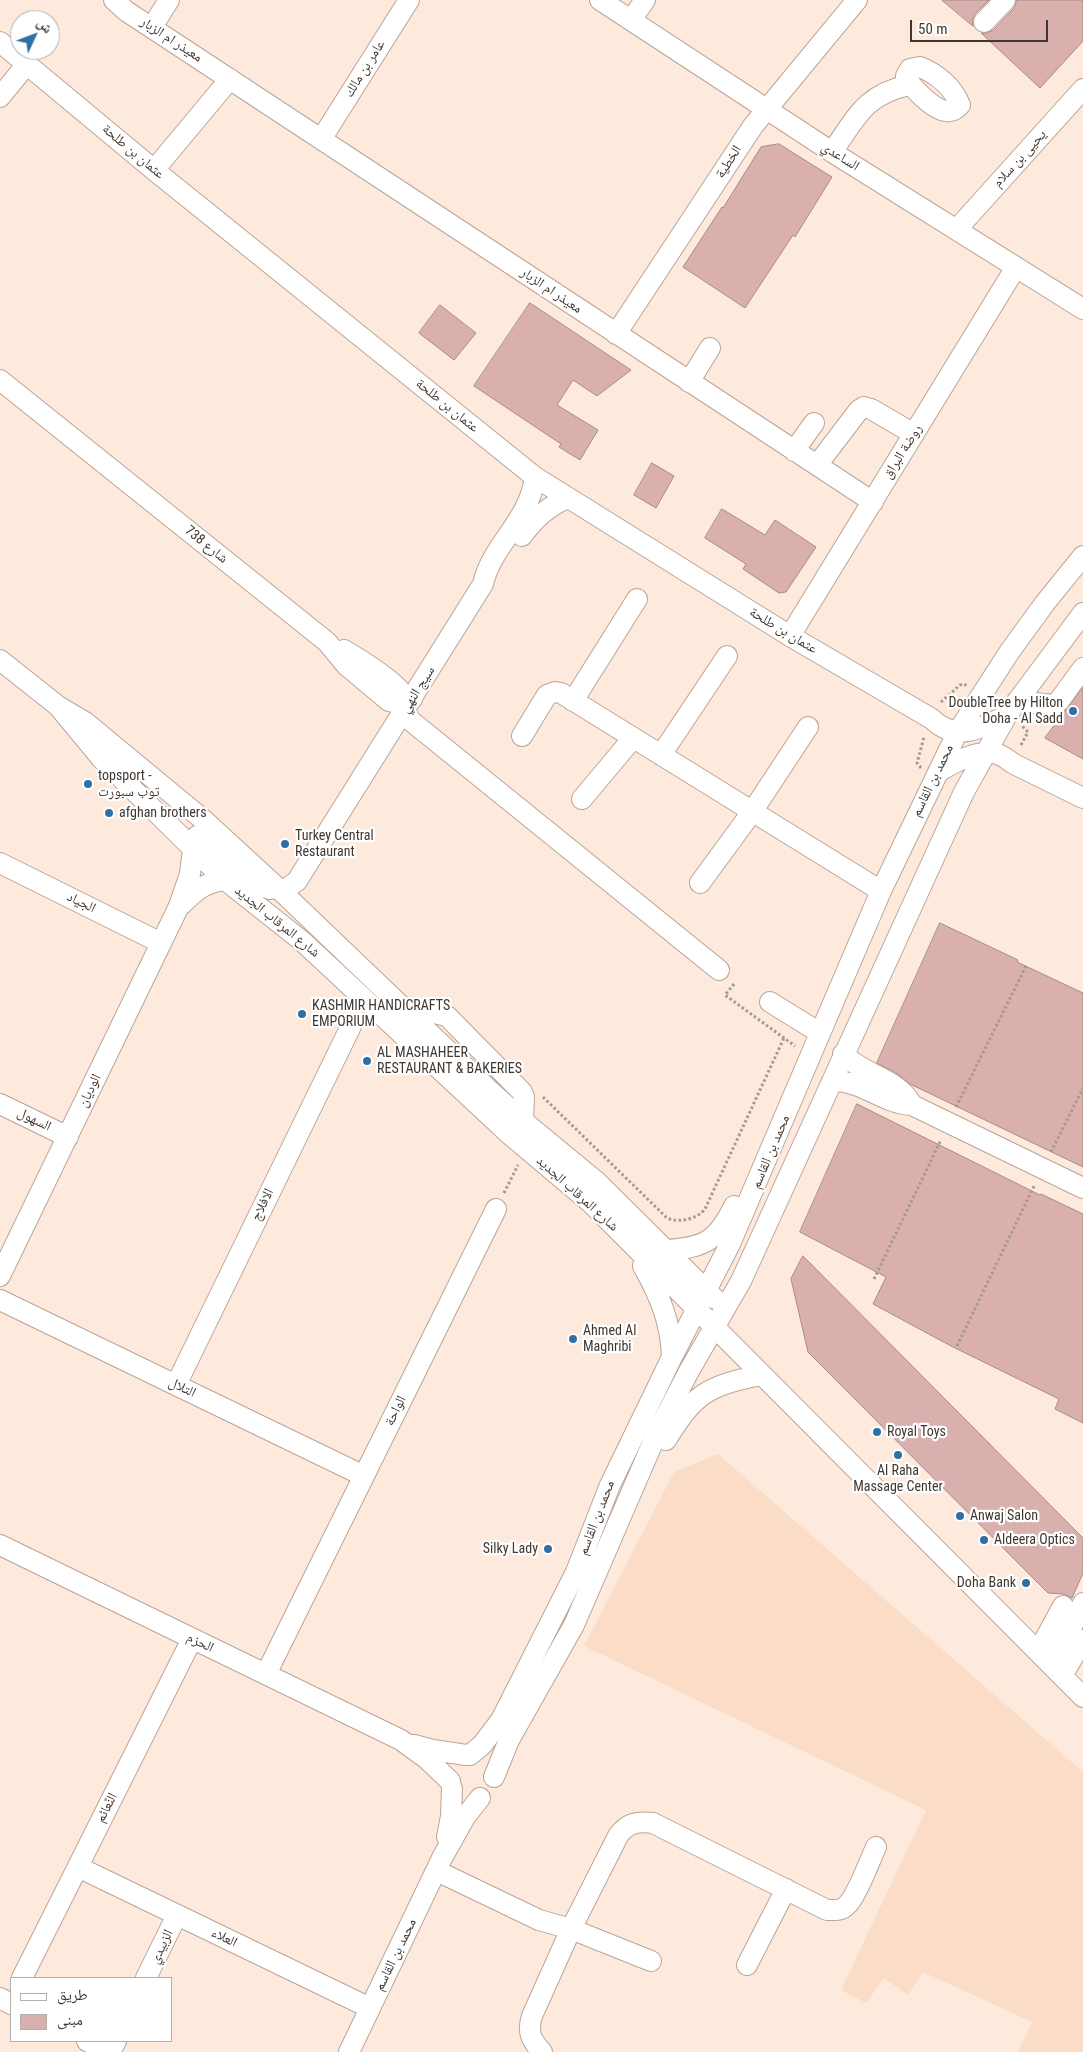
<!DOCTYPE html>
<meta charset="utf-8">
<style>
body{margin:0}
#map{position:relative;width:1083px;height:2052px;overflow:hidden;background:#fdeadd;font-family:"Roboto Condensed","Noto Naskh Arabic",sans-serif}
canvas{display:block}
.legend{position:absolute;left:10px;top:1977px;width:162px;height:65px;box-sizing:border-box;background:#fff;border:1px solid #b3afad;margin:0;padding:6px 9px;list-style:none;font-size:15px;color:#403731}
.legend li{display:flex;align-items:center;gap:10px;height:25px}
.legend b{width:25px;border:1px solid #b3afad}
.north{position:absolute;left:10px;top:10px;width:50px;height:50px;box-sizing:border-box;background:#fff;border:1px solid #b3afad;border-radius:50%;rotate:47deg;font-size:14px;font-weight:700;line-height:20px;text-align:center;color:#403731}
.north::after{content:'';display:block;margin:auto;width:18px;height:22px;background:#2e70a6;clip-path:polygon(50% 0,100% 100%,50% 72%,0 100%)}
.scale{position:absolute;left:910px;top:20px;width:138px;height:22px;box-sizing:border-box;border:2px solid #403731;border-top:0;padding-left:6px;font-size:15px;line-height:18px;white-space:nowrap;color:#403731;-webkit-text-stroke:4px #fff;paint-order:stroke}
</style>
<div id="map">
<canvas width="1083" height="2052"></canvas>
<ul class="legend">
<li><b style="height:6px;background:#fff"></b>طريق</li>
<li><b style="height:14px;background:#d9b0ae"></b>مبنى</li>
</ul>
<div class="north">ش</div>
<div class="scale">50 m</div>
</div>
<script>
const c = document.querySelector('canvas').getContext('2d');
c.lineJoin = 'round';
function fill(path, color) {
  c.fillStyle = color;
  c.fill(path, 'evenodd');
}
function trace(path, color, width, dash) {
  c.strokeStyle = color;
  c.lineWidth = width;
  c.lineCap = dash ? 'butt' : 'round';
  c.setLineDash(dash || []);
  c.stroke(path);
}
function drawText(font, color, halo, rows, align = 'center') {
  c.font = font + ' "Roboto Condensed","Noto Naskh Arabic",sans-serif';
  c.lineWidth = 4.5;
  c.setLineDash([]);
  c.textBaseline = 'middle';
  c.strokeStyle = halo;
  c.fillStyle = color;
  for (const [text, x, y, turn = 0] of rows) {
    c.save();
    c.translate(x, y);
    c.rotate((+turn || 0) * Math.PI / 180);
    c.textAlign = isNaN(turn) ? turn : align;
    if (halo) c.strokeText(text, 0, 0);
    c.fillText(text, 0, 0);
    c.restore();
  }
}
const built = new Path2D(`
 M718 1454 1083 1772V2052H1018L1032 2022 923 1972 908 1995 884 1978 866 2003 841 1990 926 1810 584 1646 674 1472Z`);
const building = new Path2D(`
 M942 0H989L975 14 972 20 973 26Z
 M1017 0H1083V41L1040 88 981 33H987L993 30 1014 8Z
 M779 144 832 177 795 237 793 235 745 308 683 267 722 207 723 208 761 147Z
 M530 303 631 370 597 396 573 380 557 405 598 430 580 460 559 447 561 444 474 386Z
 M440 305 476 333 454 360 419 333Z
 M652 463 674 476 656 508 634 495Z
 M722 509 765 535 775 520 816 547 786 592 779 593 743 569 746 564 705 538Z
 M1083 688V759L1045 738Z
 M940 923 1018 960 1017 962 1083 993V1167L910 1084 896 1073 877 1063Z
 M857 1104 1040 1195 1041 1194 1083 1214V1423L1055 1409 1059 1399 951 1346 873 1304 886 1277 800 1232Z
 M803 1256 1083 1538V1573L1072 1598 1063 1594 1048 1593 808 1352 791 1279Z`);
const path = new Path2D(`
 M941 702 960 685 964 684 967 686
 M1021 745 1028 732 1022 726
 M921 768 917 763 924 737
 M734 984 725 995 795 1046
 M543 1097 666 1217C676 1224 698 1219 705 1209L784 1038
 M956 1107 1026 966
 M1051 1152 1083 1088
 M504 1193 518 1165
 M874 1279 941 1140
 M957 1346 1035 1184`);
const minor = new Path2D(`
 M114 0 126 11C375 174 623 339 873 502
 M600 0 832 152 1083 309
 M631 20 645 0
 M984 22 1005 0
 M152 27 169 0
 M0 42 154 170 535 477 790 636 932 719C955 742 982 729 1007 715
 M920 67C937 74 953 87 960 105 956 109 953 112 946 111 934 110 910 87 906 76L910 69Z
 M0 97 27 64
 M322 138 409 0
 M832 152C857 117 864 95 909 85
 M154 170 230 79
 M957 229 1083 89
 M616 334 753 126 857 0
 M0 380 327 642 346 665 389 701 398 703 412 699
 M689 382 710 348
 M794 451 814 423
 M817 465 859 410 864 407 871 409 914 434
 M522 536C534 519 548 506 568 498
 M790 636 1016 267
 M344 650C358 658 393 680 401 692 407 703 402 711 411 721L719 970
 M0 660 58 706 85 722 206 822 282 892 490 1091 523 1121 597 1182 715 1299
 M573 701 637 599
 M1017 701 1053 705 1059 701 1083 668
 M58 706 101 758 225 880 302 941 507 1132 590 1202 1083 1697
 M522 736 547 695 555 692 561 693 881 891
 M661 755 727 656
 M938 772C953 763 974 751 993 753 1003 754 1008 761 1016 765 1038 776 1061 787 1083 798
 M582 799 633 738
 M197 836C220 855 241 879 270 889
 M0 863 161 943
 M700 883 752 812 808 727
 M282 892 297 881 483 584C492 544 529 522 535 477
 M181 905C195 891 205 882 225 880
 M770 1002 820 1033
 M410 1015 434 1013 447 1016 522 1092 524 1097 523 1121
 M843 1054C863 1075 898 1078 912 1105
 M832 1081C862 1080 883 1104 912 1105L1083 1188
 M0 1104 68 1137
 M665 1250C703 1248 717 1242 734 1206
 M643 1266C660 1296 671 1323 672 1357
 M0 1276 179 906 190 874 193 849
 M0 1300 364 1476
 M176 1385 351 1026
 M666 1440C695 1393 707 1386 761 1375
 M0 1545 401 1740 427 1759 450 1781
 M1038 1652 1063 1606
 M1053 1666 1083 1603
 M266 1674 496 1209
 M1062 1676 1083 1640
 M414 1745 433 1750 466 1755
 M470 1755 482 1745 501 1720 576 1572 610 1485 672 1357 730 1244 881 891 957 733 1010 651 1045 603 1083 556
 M494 1777 509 1740 574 1625 657 1433 689 1371 741 1281 964 792 1007 715 1083 613
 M447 1837 451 1816 452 1788
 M78 1867 370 2008
 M437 1871 539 1920 571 1929 651 1961
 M747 1965 786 1889
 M22 1978 192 1639
 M146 1978 177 1915
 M0 1998 11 2004
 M87 2041 110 2052 116 2041
 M349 2052 442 1858 465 1817 480 1798
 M542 2052C531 2040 527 2032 532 2016L571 1929 618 1836C627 1823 637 1821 653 1823L827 1910C834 1910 841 1911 846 1906 856 1898 870 1860 876 1847`);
const markers = [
 [1073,711,5,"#2e70a6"],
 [88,784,5,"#2e70a6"],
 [109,813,5,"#2e70a6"],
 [285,844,5,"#2e70a6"],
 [302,1014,5,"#2e70a6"],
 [367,1061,5,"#2e70a6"],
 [573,1339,5,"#2e70a6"],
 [877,1432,5,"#2e70a6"],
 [898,1455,5,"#2e70a6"],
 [960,1516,5,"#2e70a6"],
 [984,1540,5,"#2e70a6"],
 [548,1549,5,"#2e70a6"],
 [1026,1583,5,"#2e70a6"]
];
const streetNames = [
 ["معيذر ام الزبار",171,40,33],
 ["عامر بن مالك",365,69,-58],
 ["عثمان بن طلحة",133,152,40],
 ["الساعدي",840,157,32],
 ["يحيى بن سلام",1020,159,-48],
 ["الخطية",729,162,-57],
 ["معيذر ام الزبار",551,291,34],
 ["عثمان بن طلحة",447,406,39],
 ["روضة البراق",903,452,-58],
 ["شارع 738",206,545,39],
 ["عثمان بن طلحة",783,631,31],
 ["سيج النهي",418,690,-58],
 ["محمد بن القاسم",933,781,-64],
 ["الجياد",81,903,26],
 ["شارع المرقاب الجديد",277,922,39],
 ["الوديان",90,1091,-64],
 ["السهول",34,1120,26],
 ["محمد بن القاسم",771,1152,-67],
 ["شارع المرقاب الجديد",577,1194,42],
 ["الافلاج",263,1205,-64],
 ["التلال",182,1388,26],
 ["الواحة",396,1411,-64],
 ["محمد بن القاسم",597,1518,-69],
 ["الحزم",200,1643,26],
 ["النًعائم",107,1808,-63],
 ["العلاء",224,1938,26],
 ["الزبيدي",162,1947,-64],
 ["محمد بن القاسم",396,1955,-64]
];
const poiNames = [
 ["DoubleTree by Hilton",1063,703,"right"],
 ["Doha - Al Sadd",1063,719,"right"],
 ["topsport -",98,776],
 ["توب سبورت",98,792],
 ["afghan brothers",119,813],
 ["Turkey Central",295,836],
 ["Restaurant",295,852],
 ["KASHMIR HANDICRAFTS",312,1006],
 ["EMPORIUM",312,1022],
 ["AL MASHAHEER",377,1053],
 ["RESTAURANT & BAKERIES",377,1069],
 ["Ahmed Al",583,1331],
 ["Maghribi",583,1347],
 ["Royal Toys",887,1432],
 ["Al Raha",898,1471,"center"],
 ["Massage Center",898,1487,"center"],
 ["Anwaj Salon",970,1516],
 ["Aldeera Optics",994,1540],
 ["Silky Lady",538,1549,"right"],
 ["Doha Bank",1016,1583,"right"]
];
fill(built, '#fadcc7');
fill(building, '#d9b0ae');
trace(building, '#a68b89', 1);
trace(minor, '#bba596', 22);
trace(path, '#a7998f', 3, [2.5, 2.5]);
trace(minor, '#fff', 20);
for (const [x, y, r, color] of markers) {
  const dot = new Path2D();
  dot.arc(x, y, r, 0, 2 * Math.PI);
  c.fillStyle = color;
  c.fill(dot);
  trace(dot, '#fff', 2);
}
drawText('14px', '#403731', '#fff', streetNames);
drawText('14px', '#403731', '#fff', poiNames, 'left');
</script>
